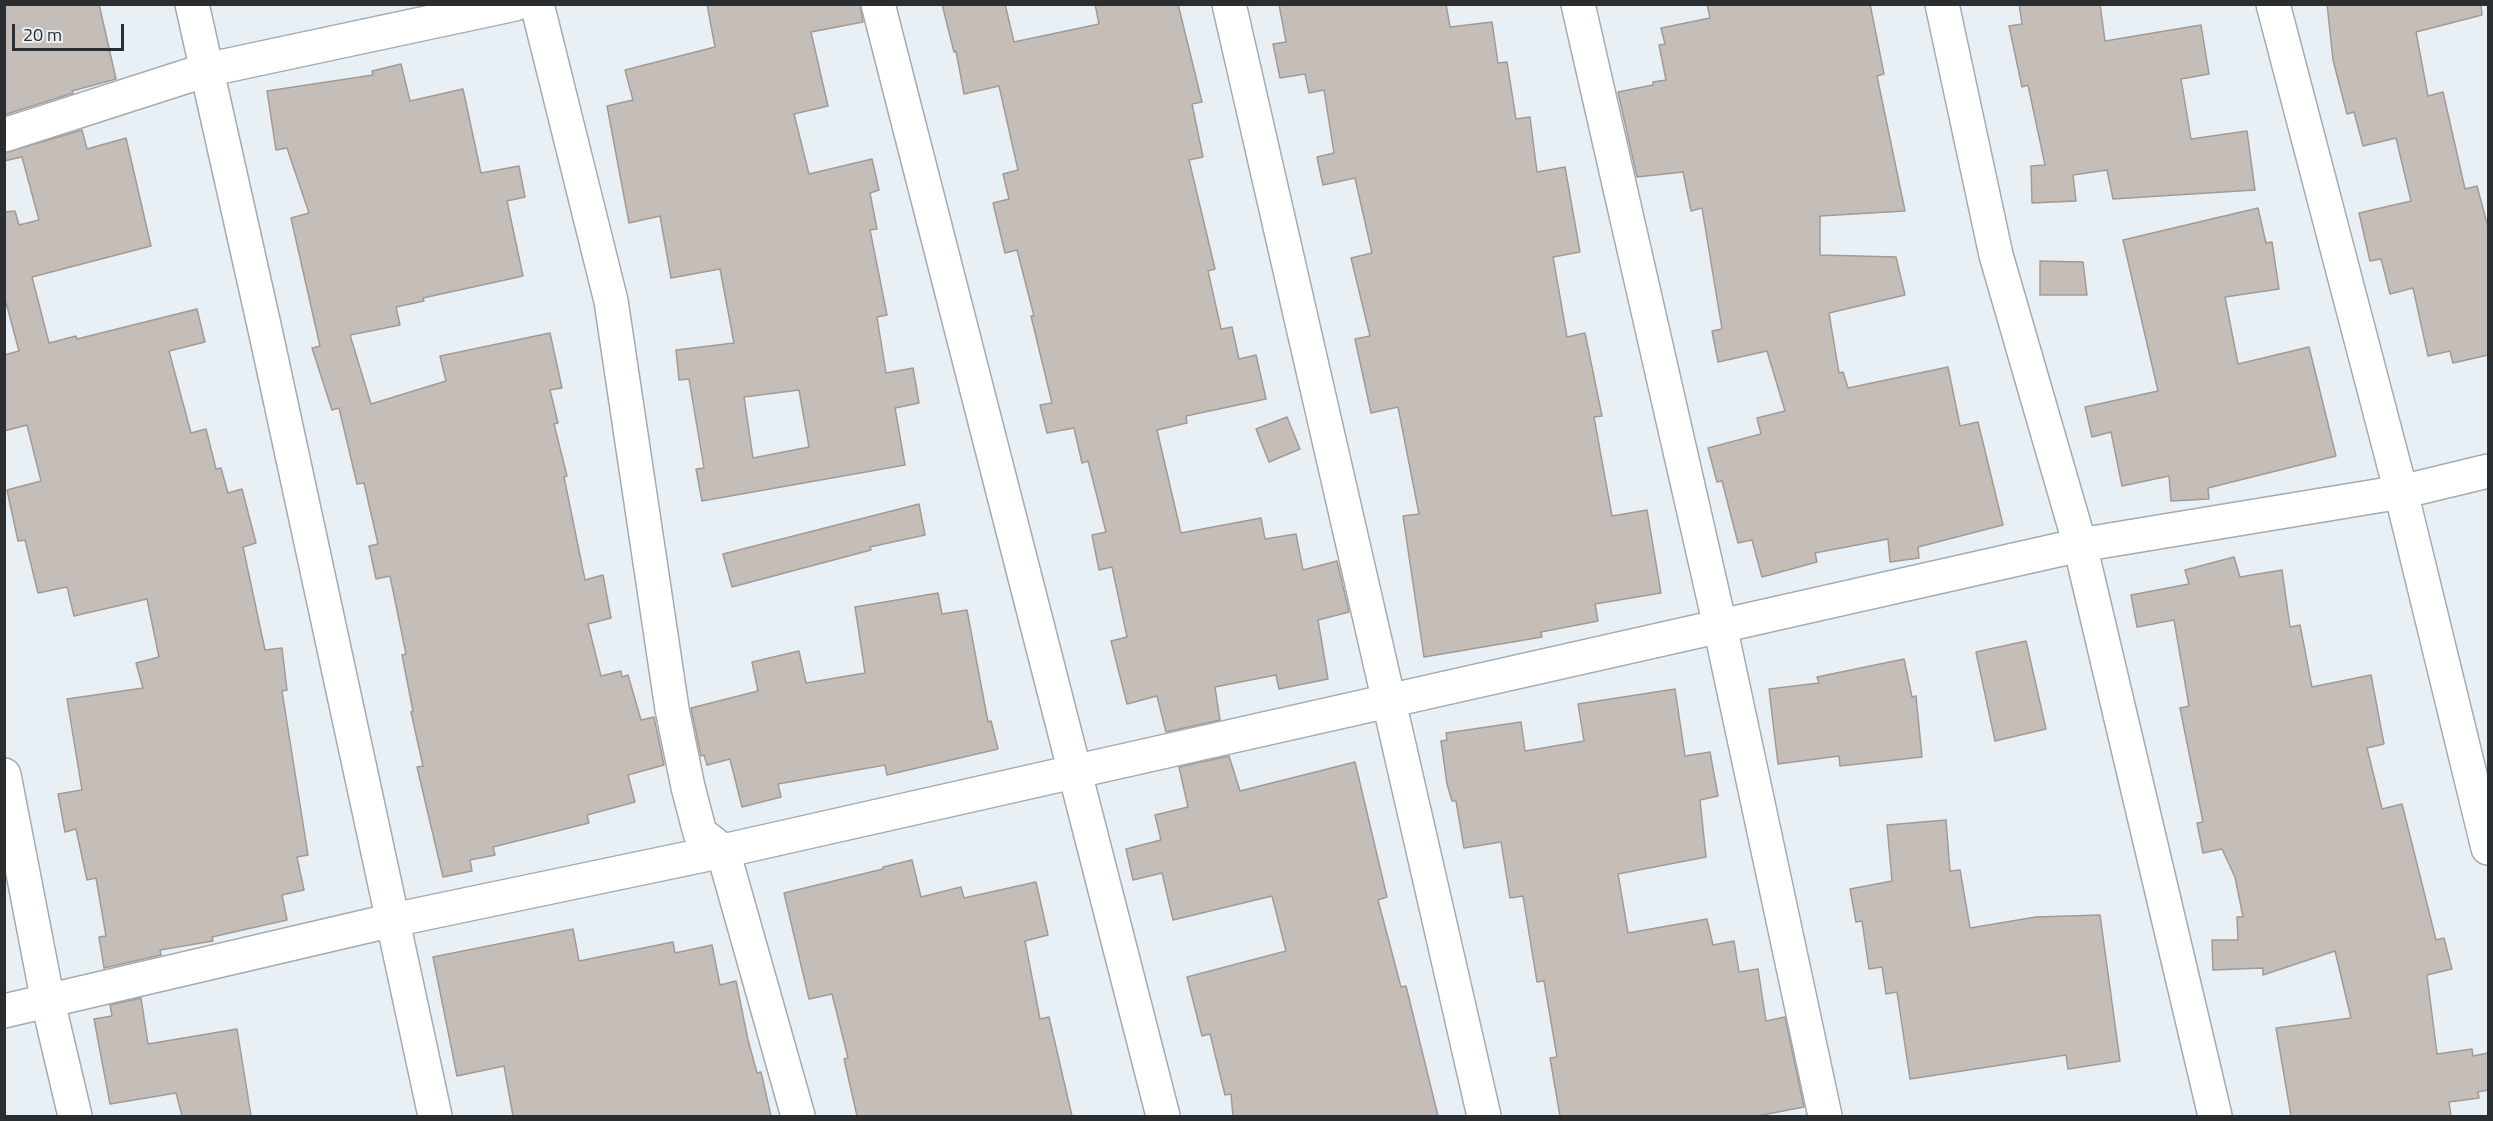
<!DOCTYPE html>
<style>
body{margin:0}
#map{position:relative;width:2493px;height:1121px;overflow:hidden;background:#e8f0f6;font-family:"Titillium Web",sans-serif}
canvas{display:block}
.frame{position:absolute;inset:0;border:6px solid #2b2e30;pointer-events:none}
.scale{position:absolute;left:12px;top:24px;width:112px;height:27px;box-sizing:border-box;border:3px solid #2b2e30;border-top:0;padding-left:8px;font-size:18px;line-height:21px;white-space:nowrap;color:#2b2e30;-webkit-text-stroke:4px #e8f0f6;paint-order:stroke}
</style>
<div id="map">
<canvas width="2493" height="1121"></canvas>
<div class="frame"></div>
<div class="scale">20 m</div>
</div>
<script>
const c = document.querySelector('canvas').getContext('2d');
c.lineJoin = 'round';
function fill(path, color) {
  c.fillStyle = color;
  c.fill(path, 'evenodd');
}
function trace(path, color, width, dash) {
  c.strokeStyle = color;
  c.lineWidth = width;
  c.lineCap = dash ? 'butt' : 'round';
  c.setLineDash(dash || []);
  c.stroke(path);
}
const building = new Path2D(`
 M4 4H99L116 79 72 91 73 93 4 115Z
 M707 4H860L863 22 811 32 828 106 794 114 809 174 872 159 879 190 870 193 877 229 870 230 887 315 877 317 886 373 913 368 919 403 895 408 905 465 702 501 696 469 704 468 689 379 679 380 676 350 734 343 720 269 671 278 660 216 629 223 607 106 633 100 625 70 715 47ZM799 390 809 447 753 458 744 397Z
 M942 4H1005L1014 42 1099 24 1095 4H1178L1202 102 1192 104 1203 157 1189 160 1215 269 1208 271 1221 329 1232 327 1239 359 1256 355 1266 399 1186 416 1187 423 1157 430 1181 533 1261 518 1265 539 1296 534 1303 570 1337 561 1349 612 1318 620 1328 679 1279 689 1276 675 1215 687 1220 720 1166 732 1157 696 1127 704 1111 641 1127 637 1112 567 1099 570 1092 535 1106 532 1088 461 1082 463 1074 428 1047 433 1040 405 1052 403 1031 316H1034L1017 250 1005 253 993 203 1009 199 1003 174 1018 170 999 86 964 94 956 51 954 52Z
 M1279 4H1446L1450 27 1492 22 1498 63 1507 62 1516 119 1530 117 1537 172 1565 167 1580 252 1553 257 1567 337 1585 333 1602 416 1594 417 1612 516 1647 510 1661 593 1595 604 1598 621 1541 632 1542 637 1424 657 1403 516 1419 514 1398 407 1371 413 1355 339 1370 336 1351 258 1372 253 1355 178 1323 185 1317 157 1334 153 1324 90 1309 93 1305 74 1280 78 1273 44 1286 42Z
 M1707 4H1870L1884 74 1877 76 1905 211 1820 216V255L1896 257 1905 295 1829 313 1839 373 1843 372 1848 388 1948 367 1960 426 1978 422 2003 525 1918 547 1919 558 1890 562 1888 539 1815 553 1817 562 1762 577 1752 540 1738 543 1722 481 1717 482 1708 448 1761 434 1757 418 1785 411 1767 351 1718 362 1712 331 1722 329 1702 208 1691 211 1683 172 1637 177 1618 92 1653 85V82L1666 80 1659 45 1665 44 1661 28 1710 18Z
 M2019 4H2100L2105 41 2201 25 2209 74 2181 79 2191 139 2247 131 2255 190 2113 199 2107 170 2073 175 2076 201 2032 203 2031 166 2045 165 2028 85 2022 87 2009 26 2022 24Z
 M2327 4H2481L2482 15 2416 32 2428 96 2443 92 2465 189 2477 186 2488 227V355L2453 363 2450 351 2428 356 2413 288 2390 294 2381 259 2370 261 2359 213 2411 201 2396 138 2363 146 2354 112 2347 114 2333 60Z
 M401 64 410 101 463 89 481 173 519 166 525 197 507 201 523 276 423 298 424 301 396 307 400 325 350 335 371 404 446 381 440 356 550 333 562 388 550 390 558 423 554 424 567 476 564 477 585 580 603 575 611 618 588 624 601 676 621 671 622 677 628 675 641 720 654 717 664 765 628 775 635 802 587 815 589 823 493 847 495 855 470 860 472 871 443 877 417 767 423 766 411 712 413 711 402 655 406 654 390 576 376 579 369 546 378 544 364 483 357 484 339 408 332 410 312 348 320 346 291 218 309 213 287 148 276 150 267 91 373 75 372 71Z
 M82 130 87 149 126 138 151 246 32 277 49 343 76 336 77 339 197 309 205 342 169 351 191 433 206 429 216 469 221 468 228 493 242 489 256 543 243 547 265 650 282 648 287 690 282 691 308 855 297 857 304 890 282 895 287 920 212 937 213 941 160 950 161 955 104 968 99 937 106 936 96 878 87 880 76 829 65 832 58 794 82 790 67 699 143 688 136 663 159 657 147 599 74 616 67 587 38 593 25 540 18 541 7 490 41 481 27 425 4 431V355L19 351 4 295V212L15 211 19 225 39 220 22 157 4 161V153Z
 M2258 208 2266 243 2272 242 2279 289 2225 297 2238 364 2309 347 2336 456 2208 488 2209 499 2171 501 2169 476 2122 486 2111 432 2092 437 2085 407 2158 391 2123 240Z
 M2040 261 2083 262 2087 295H2040Z
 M1287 417 1300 449 1269 462 1256 429Z
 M919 504 925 535 870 547 871 550 732 587 723 554Z
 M2234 557 2240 577 2282 570 2290 627 2300 625 2312 687 2371 675 2384 744 2367 748 2382 809 2402 804 2436 940 2444 938 2452 969 2427 975 2437 1054 2472 1049 2473 1056 2488 1053V1090L2478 1092 2479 1098 2449 1102 2451 1116H2291L2276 1028 2351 1018 2335 951 2263 975V968L2213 970 2212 940H2238L2237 917H2243L2235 877 2222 849 2203 853 2197 823 2203 822 2180 708 2189 706 2174 620 2137 627 2131 595 2189 584 2185 570Z
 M938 593 942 614 967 610 988 722 991 721 998 749 887 775 885 765 778 784 781 797 742 807 730 759 707 765 704 755 701 756 691 708 758 691 752 662 799 651 806 683 865 673 855 607Z
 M2026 641 2046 729 1995 741 1976 652Z
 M1904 659 1912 697 1916 696 1922 757 1840 766 1839 756 1778 764 1769 689 1819 683 1817 677Z
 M1675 689 1685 756 1710 752 1718 796 1700 800 1706 857 1618 874 1628 933 1707 919 1713 945 1734 941 1739 972 1758 969 1766 1021 1785 1017 1804 1107 1757 1116H1560L1550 1058 1557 1057 1544 981 1537 982 1523 896 1510 898 1501 842 1464 848 1456 801H1452L1447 784 1441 741 1447 740 1446 733 1521 722 1525 751 1584 741 1578 704Z
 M1229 756 1240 791 1355 762 1387 897 1378 900 1401 987 1406 986 1438 1116H1233L1231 1094 1225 1095 1210 1034 1202 1036 1187 977 1286 951 1272 896 1173 920 1162 873 1133 880 1126 849 1161 840 1155 815 1188 807 1179 767Z
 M1946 820 1950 871 1960 870 1970 928 2036 917 2100 915 2120 1061 2068 1069 2066 1055 1910 1079 1897 992 1886 994 1882 967 1869 969 1862 921 1856 922 1850 889 1892 881 1887 825Z
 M912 860 921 897 961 887 964 898 1036 882 1048 935 1025 941 1040 1019 1049 1017 1072 1116H857L844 1059 848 1058 832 994 809 999 784 893 883 869V867Z
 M573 929 579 961 673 942 675 953 712 945 720 985 736 981 748 1040 757 1073 761 1072 771 1116H513L504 1066 457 1076 433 957Z
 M141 998 148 1044 237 1029 251 1116H182L176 1093 110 1104 94 1019 112 1016 110 1005Z`);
const street = new Path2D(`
 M192 4 266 334 435 1116
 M537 4 611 301 672 709 688 787 700 833 723 851 798 1116
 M878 4 1163 1116
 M1229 4 1484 1116
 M1578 4 1720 626 1825 1116
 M1942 4 1996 255 2080 545 2215 1116
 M2273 4 2401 492 2488 848
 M4 135 206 70 515 4
 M4 775 48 1002 75 1116
 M4 1011 393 920 723 851 2080 545 2401 492 2488 471`);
fill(building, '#c5bdb7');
trace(building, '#a29b95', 1.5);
trace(street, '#a4abb1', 36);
trace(street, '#fff', 33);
</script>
